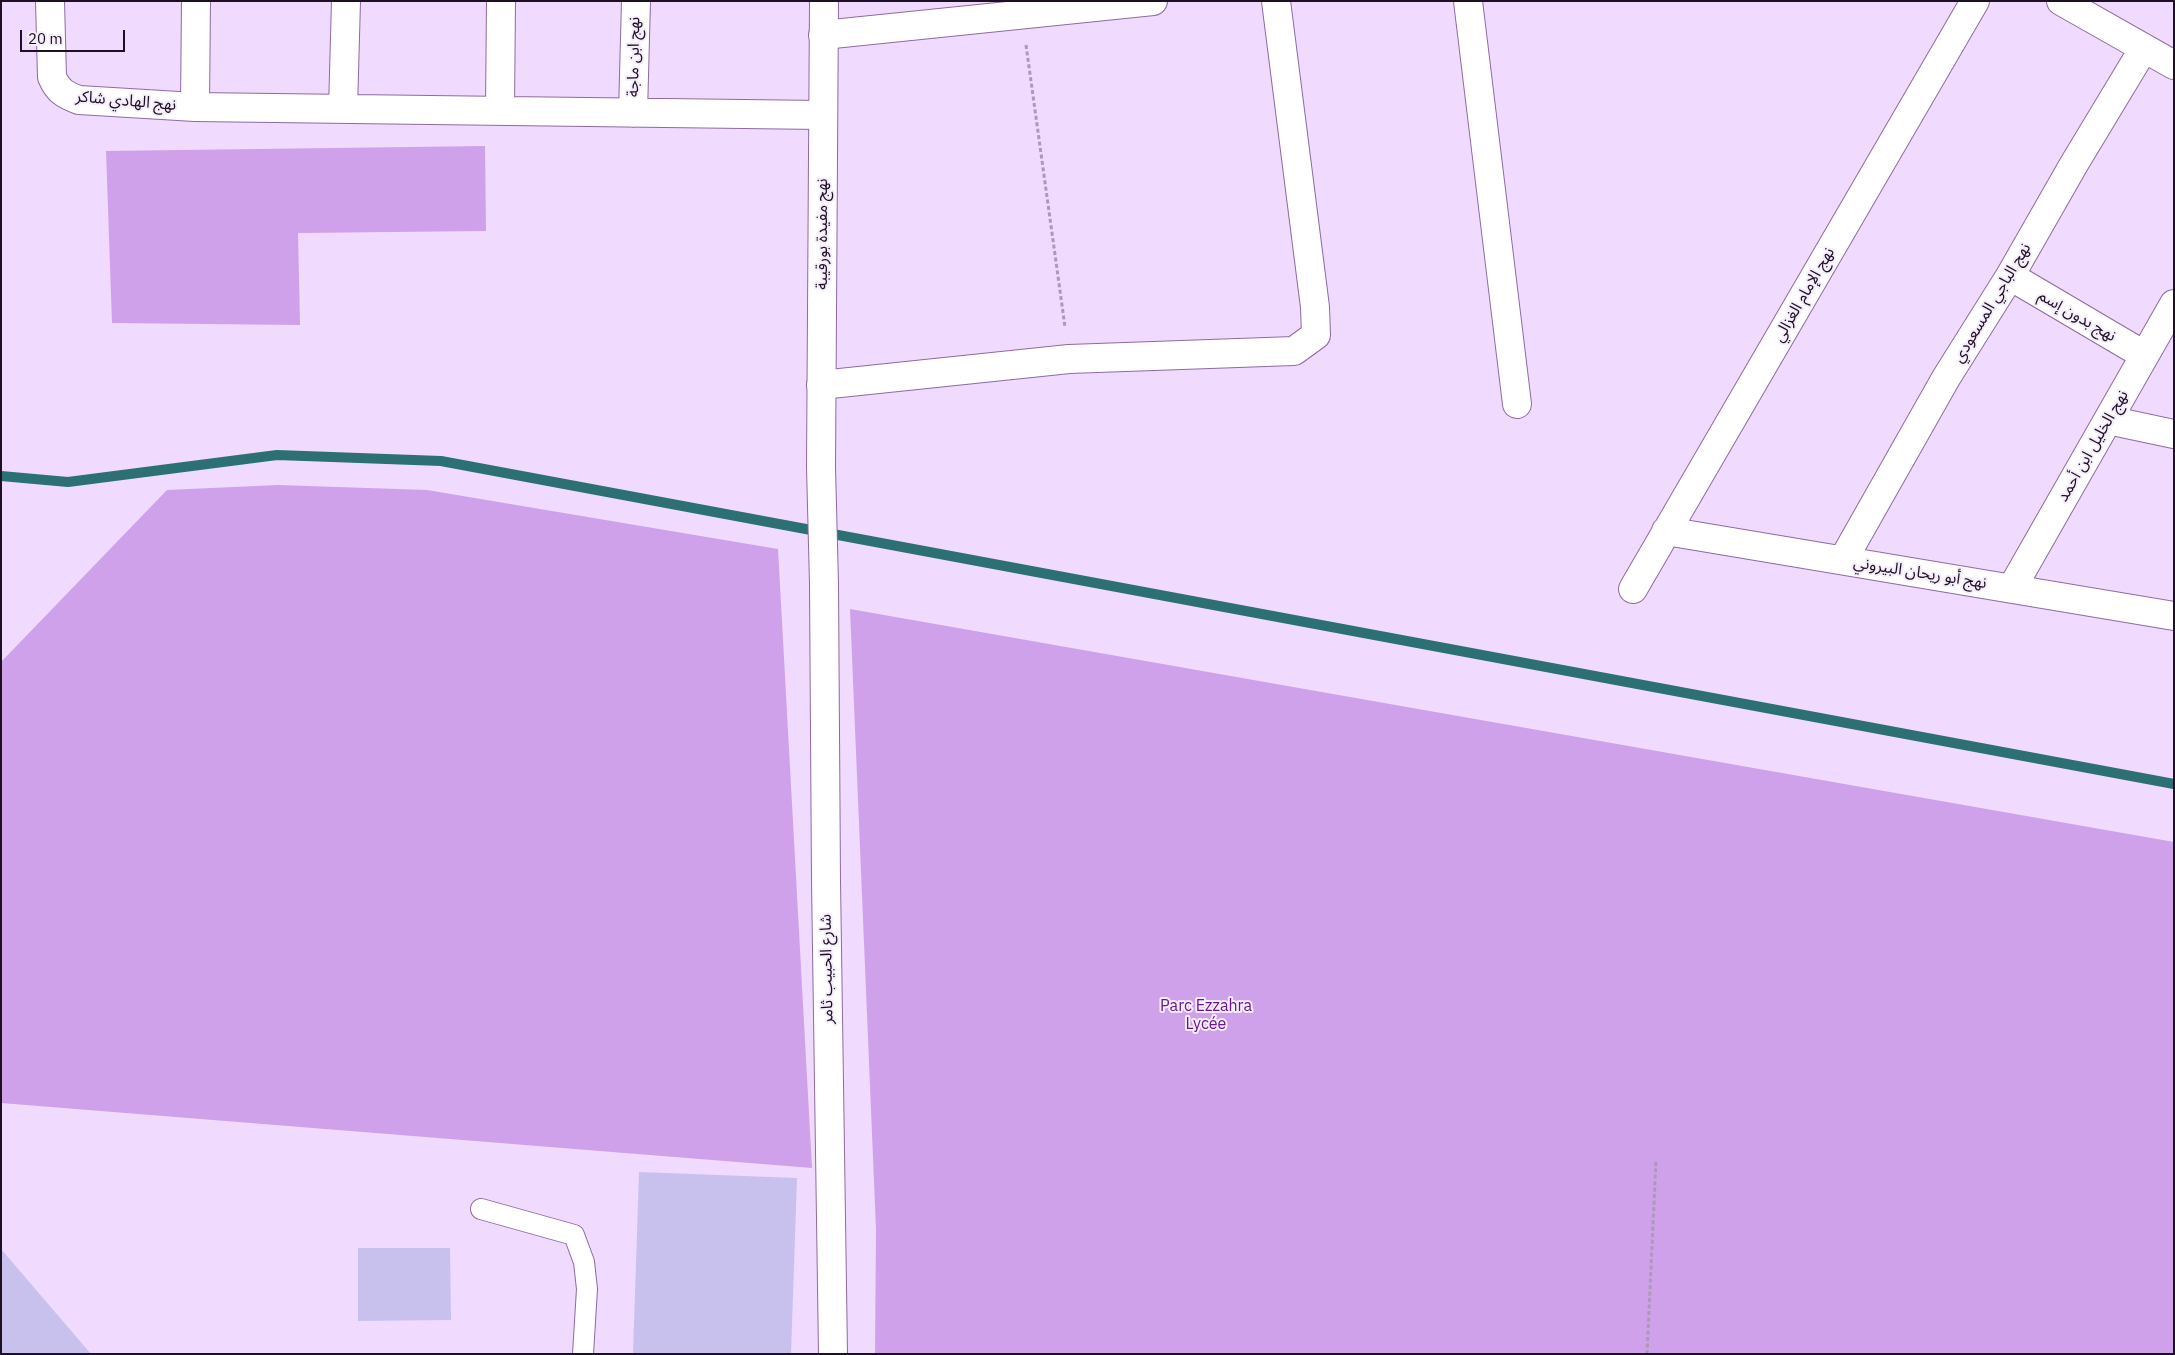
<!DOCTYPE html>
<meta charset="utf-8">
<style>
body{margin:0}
#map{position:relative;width:2175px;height:1355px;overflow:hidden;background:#f0dafe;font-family:"IBM Plex Sans",sans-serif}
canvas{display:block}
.frame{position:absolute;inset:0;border:2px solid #1d0f24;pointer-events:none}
.scale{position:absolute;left:20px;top:30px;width:105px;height:22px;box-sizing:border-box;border:2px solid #1d0f24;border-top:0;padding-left:6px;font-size:15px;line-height:18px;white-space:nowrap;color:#1d0f24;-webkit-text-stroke:4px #f5eefa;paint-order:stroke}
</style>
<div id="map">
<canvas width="2175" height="1355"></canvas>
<div class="frame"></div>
<div class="scale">20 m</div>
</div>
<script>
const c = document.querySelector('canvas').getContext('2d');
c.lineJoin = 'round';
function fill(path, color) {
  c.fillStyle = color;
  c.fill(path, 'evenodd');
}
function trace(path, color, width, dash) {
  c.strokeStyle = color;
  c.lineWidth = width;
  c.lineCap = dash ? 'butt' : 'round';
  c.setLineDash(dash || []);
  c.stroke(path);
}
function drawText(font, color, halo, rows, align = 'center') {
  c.font = font + ' "IBM Plex Sans","Noto Sans Arabic",sans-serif';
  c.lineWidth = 4;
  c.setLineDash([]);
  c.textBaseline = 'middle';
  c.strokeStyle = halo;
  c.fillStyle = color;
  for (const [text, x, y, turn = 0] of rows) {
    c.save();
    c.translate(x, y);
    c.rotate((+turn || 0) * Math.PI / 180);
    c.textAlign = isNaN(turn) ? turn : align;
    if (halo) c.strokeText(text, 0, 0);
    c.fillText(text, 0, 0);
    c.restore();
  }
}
const green = new Path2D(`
 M485 146 486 231 298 233 300 325 112 323 106 151Z
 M278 485 427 490 778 549 812 1168 1 1103V662L167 490Z
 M850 609 2174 842V1354H875L876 1229Z`);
const stream = new Path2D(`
 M1 476 68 482 277 455 441 461 2174 784`);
const building = new Path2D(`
 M639 1172 797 1178 791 1354H633Z
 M358 1248H450L451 1320 358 1321Z
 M1 1249 91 1354H1Z`);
const path = new Path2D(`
 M1026 45 1065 327
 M1647 1354 1656 1160`);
const lane = new Path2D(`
 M481 1209 574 1235 584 1262 587 1289 583 1354`);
const street = new Path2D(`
 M50 1 52 77C58 91 65 95 79 100L195 107 822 115
 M1468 1 1517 404
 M2061 1 2174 65
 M823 35 1153 1
 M195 107 196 1
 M343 109 346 1
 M500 110 501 1
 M633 113 636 1
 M2010 276 2144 355
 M821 385 1069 359 1294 351 1316 335 1315 307 1276 1
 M2108 420 2174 434
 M1666 531 2174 616
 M1843 560 1946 378 2010 276 2074 164 2144 48
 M2012 588 2174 304
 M1633 589 1975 1`);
const secondary = new Path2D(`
 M824 1 821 467 824 584 826 881 833 1354`);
const streetNames = [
 ["نهج ابن ماجة",634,57,-89],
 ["نهج الهادي شاكر",126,101,5],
 ["نهج مفيدة بورقيبة",822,234,-90],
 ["نهج الإمام الغزالي",1804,295,-60],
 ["نهج الباجي المسعودي",1992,303,-59],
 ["نهج بدون إسم",2077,316,30],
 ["نهج الخليل ابن أحمد",2093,446,-60],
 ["نهج أبو ريحان البيروني",1920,573,9],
 ["شارع الحبيب ثامر",827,969,-91]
];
const parkNames = [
 ["Parc Ezzahra",1206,1006],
 ["Lycée",1206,1024]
];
fill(green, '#cfa1eb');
trace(stream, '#2c7074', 10);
fill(building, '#c8c1ed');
trace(lane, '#8d6ba1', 22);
trace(street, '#8d6ba1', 30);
trace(secondary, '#8d6ba1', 30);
trace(path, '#ac99b8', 3, [4, 2.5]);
trace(lane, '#fff', 20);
trace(street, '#fff', 28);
trace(secondary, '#fff', 28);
drawText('16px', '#1d0f24', '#f5eefa', streetNames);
drawText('16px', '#6a158f', '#f5eefa', parkNames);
</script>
